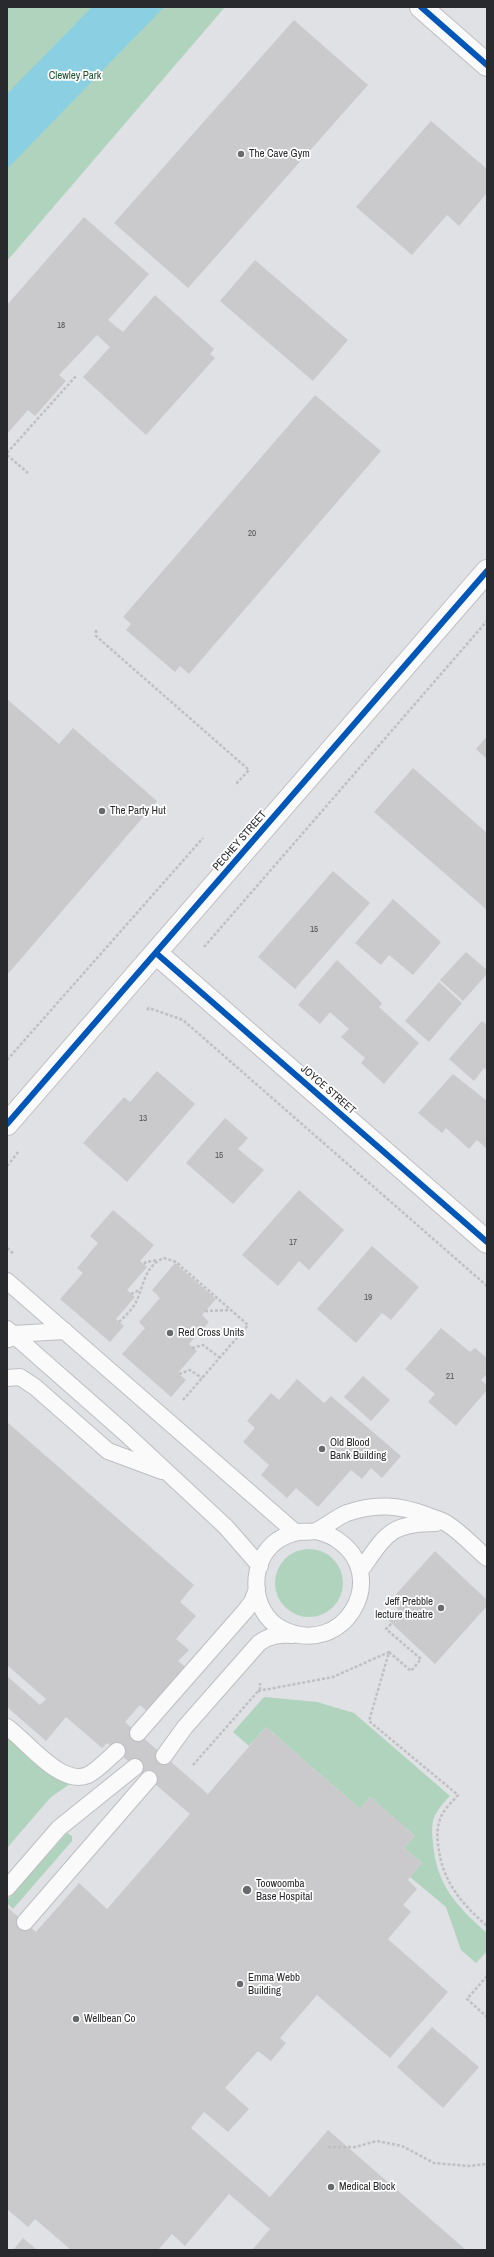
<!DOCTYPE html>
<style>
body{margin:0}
#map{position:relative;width:494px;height:2257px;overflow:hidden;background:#e0e1e5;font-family:"Archivo Narrow",sans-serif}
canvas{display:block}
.frame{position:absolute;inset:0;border:8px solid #292a2d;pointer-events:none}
</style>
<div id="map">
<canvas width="494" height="2257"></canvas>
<div class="frame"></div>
</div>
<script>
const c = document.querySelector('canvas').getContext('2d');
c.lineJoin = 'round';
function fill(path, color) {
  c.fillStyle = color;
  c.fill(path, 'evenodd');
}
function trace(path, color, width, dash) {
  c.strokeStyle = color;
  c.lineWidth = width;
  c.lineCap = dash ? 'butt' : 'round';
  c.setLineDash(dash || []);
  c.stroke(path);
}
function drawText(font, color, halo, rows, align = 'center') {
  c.font = font + ' "Archivo Narrow",sans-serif';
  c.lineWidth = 3.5;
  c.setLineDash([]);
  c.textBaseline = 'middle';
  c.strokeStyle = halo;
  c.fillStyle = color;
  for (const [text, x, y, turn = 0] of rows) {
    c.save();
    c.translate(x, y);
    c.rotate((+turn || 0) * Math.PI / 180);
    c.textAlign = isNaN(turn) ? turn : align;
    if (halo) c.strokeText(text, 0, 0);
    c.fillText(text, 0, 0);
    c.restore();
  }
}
const green = new Path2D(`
 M7 7H225L7 261Z
 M275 1583a34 34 0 1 1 68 0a34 34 0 1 1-68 0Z
 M264 1697 317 1702 354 1713 450 1796C445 1801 439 1808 435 1815 431 1824 432 1834 433 1843 436 1884 457 1907 487 1933V1951L476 1963 461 1950 446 1907 410 1877 422 1863 404 1848 415 1836 370 1797 360 1809 266 1727 249 1746 233 1732Z
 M7 1733 71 1783 50 1798 7 1848Z
 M67 1833 72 1836V1841L13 1909 7 1903V1900Z`);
const water = new Path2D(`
 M92 7H164L7 169V94Z`);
const building = new Path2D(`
 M294 20 368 85 188 288 114 223Z
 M431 121 487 169V193L459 226 447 215 412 255 356 207Z
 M84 217 149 274 108 320 123 332 155 295 214 349 210 354 215 358 146 435 83 377 110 347 97 335 59 375 66 381 35 416 28 410 7 434V305Z
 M255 260 348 340 313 381 220 301Z
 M315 395 381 451 189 674 180 666 175 672 126 630 131 624 123 617Z
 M7 699 59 744 73 728 157 801 7 975Z
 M487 736V759L476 749Z
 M413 768 487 833V910L374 812Z
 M333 871 370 903 295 989 258 957Z
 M393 899 441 942 413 975 389 955 381 965 355 943Z
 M466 952 487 970V974L463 1001 440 980Z
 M337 960 382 1003 379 1007 419 1043 384 1084 361 1063 365 1058 341 1037 349 1029 330 1012 320 1024 298 1005Z
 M439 982 462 1003 429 1042 405 1021Z
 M482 1021 487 1025V1070L484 1068 474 1081 449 1059Z
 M157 1071 195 1104 127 1182 83 1143 124 1097 130 1102Z
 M453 1074 487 1101V1149L477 1140 469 1149 446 1128 442 1133 418 1113Z
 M225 1118 248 1138 238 1149 264 1170 233 1204 186 1163Z
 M299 1190 344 1230 309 1270 299 1261 278 1286 242 1255Z
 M113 1210 154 1245 140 1261 147 1267 127 1290 135 1297 116 1319 124 1326 110 1342 60 1299 83 1273 77 1268 98 1243 90 1236Z
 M372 1246 419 1287 391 1320 382 1313 356 1343 317 1309Z
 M175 1263 216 1299 202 1315 209 1322 189 1344 197 1351 178 1373 186 1380 171 1397 122 1354 145 1328 139 1322 160 1298 152 1290Z
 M441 1328 470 1352 475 1348 487 1358V1374L481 1380 487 1385V1390L456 1426 428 1402 435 1394 405 1369Z
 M363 1376 390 1400 371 1421 344 1397Z
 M297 1379 324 1403 331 1396 401 1456 382 1478 371 1468 362 1479 351 1470 318 1507 296 1488 287 1498 261 1475 269 1465 243 1442 255 1428 247 1421 271 1393 279 1400Z
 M7 1422 194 1585 180 1602 196 1616 176 1639 189 1650 178 1661 188 1669 149 1713 140 1705 125 1722 208 1794 266 1727 360 1809 370 1797 415 1836 404 1848 422 1863 408 1880 417 1889 403 1905 411 1912 388 1939 448 1992 390 2058 317 1995 280 2038 286 2043 271 2061 258 2051 225 2088 249 2109 228 2132 204 2112 191 2128 270 2197 328 2130 466 2250H252L270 2229 229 2194 185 2246 172 2234 158 2250H71L35 2219 28 2227 7 2209V1910L8 1908 36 1932 79 1883 107 1909 190 1814 107 1743 102 1748 66 1717 46 1741 7 1707V1676L40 1705 46 1699 7 1665Z
 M435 1551 487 1600V1606L435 1664 388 1620 398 1609 389 1602Z
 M432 2027 479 2067 443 2108 397 2067Z
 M23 2238 37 2250H13Z`);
const path = new Path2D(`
 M7 453 76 376
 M7 455 28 473
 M96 630V636L249 770 236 784
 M204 947 487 621
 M147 1010 149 1008 183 1020 487 1286
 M7 1060 203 838
 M7 1166 19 1151
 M7 1248 14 1254
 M144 1264 146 1262 158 1260
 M131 1294 139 1290
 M205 1311 230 1310
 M119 1322C125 1316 132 1310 136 1302 144 1286 144 1266 164 1258L176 1262 248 1325 183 1400
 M192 1348 203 1345 220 1358
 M179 1374 190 1370 202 1378
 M389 1652 411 1671 421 1659 386 1629 392 1623
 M258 1691 333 1677 389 1652 369 1721 458 1795C452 1802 443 1810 440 1819 437 1828 437 1835 438 1844 442 1881 460 1902 487 1926
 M193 1765 260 1689V1683
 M487 1976 467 1999 487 2017
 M328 2147H355L377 2141 402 2146 434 2163 469 2166 487 2164`);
const service = new Path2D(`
 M7 1281 295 1532
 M7 1329 124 1432 226 1527 260 1566
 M9 1339 13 1334 65 1331
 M7 1378 20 1377 35 1387 108 1451 162 1471
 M317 1531C323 1533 331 1535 336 1539 393 1576 343 1660 282 1629 249 1612 248 1560 278 1540 283 1537 292 1533 298 1532 304 1531 313 1533 318 1530 328 1525 337 1517 347 1513 375 1503 399 1505 426 1515 432 1518 440 1519 446 1523 461 1532 474 1547 487 1558
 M360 1571C386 1535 389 1523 436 1523
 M7 1727C27 1741 61 1787 88 1775 98 1770 108 1759 117 1751
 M138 1733 245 1611 252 1602 257 1589
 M164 1756 185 1727 259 1643C270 1635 280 1634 293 1635
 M7 1888 59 1828 135 1767
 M25 1922 149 1779`);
const minor = new Path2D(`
 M421 7 487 65
 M156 953 487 1242
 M7 1124 487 571`);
const cycleway = new Path2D(`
 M421 7 487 65
 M156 953 487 1242
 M7 1124 487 571`);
const markers = [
 [241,154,4,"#696a6d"],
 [102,811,4,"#696a6d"],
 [170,1333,4,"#696a6d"],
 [322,1449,4,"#696a6d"],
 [441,1608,4,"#696a6d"],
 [247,1890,5,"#696a6d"],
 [240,1984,4,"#696a6d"],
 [76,2019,4,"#696a6d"],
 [331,2187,4,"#696a6d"]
];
const numberNames = [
 ["18",61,326],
 ["20",252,534],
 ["15",314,930],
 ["13",143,1119],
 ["15",219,1156],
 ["17",293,1243],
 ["19",368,1298],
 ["21",450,1377]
];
const parkNames = [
 ["Clewley Park",75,76]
];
const poiNames = [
 ["The Cave Gym",249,154],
 ["The Party Hut",110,811],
 ["Red Cross Units",178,1333],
 ["Old Blood",330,1443],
 ["Bank Building",330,1456],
 ["Jeff Prebble",433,1602,"right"],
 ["lecture theatre",433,1615,"right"],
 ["Toowoomba",256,1884],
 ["Base Hospital",256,1897],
 ["Emma Webb",248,1978],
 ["Building",248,1991],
 ["Wellbean Co",84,2019],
 ["Medical Block",339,2187]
];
const streetNames = [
 ["PECHEY STREET",240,841,-49],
 ["JOYCE STREET",328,1090,41]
];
fill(green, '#afd3bc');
fill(water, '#8ad0e2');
fill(building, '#cac9cc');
trace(service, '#bdbec1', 18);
trace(minor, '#bdbec1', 24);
trace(path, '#c0c0c2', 2.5, [3, 2]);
trace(service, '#fafafb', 16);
trace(minor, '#fafafb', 22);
trace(cycleway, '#0057b8', 6);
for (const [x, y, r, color] of markers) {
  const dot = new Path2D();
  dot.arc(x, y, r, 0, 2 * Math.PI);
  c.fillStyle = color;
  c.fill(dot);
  trace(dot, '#fff', 1.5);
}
drawText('9px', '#515255', null, numberNames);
drawText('11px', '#1e5232', '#fff', parkNames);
drawText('11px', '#292a2d', '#fff', poiNames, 'left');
drawText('11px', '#292a2d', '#fff', streetNames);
</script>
